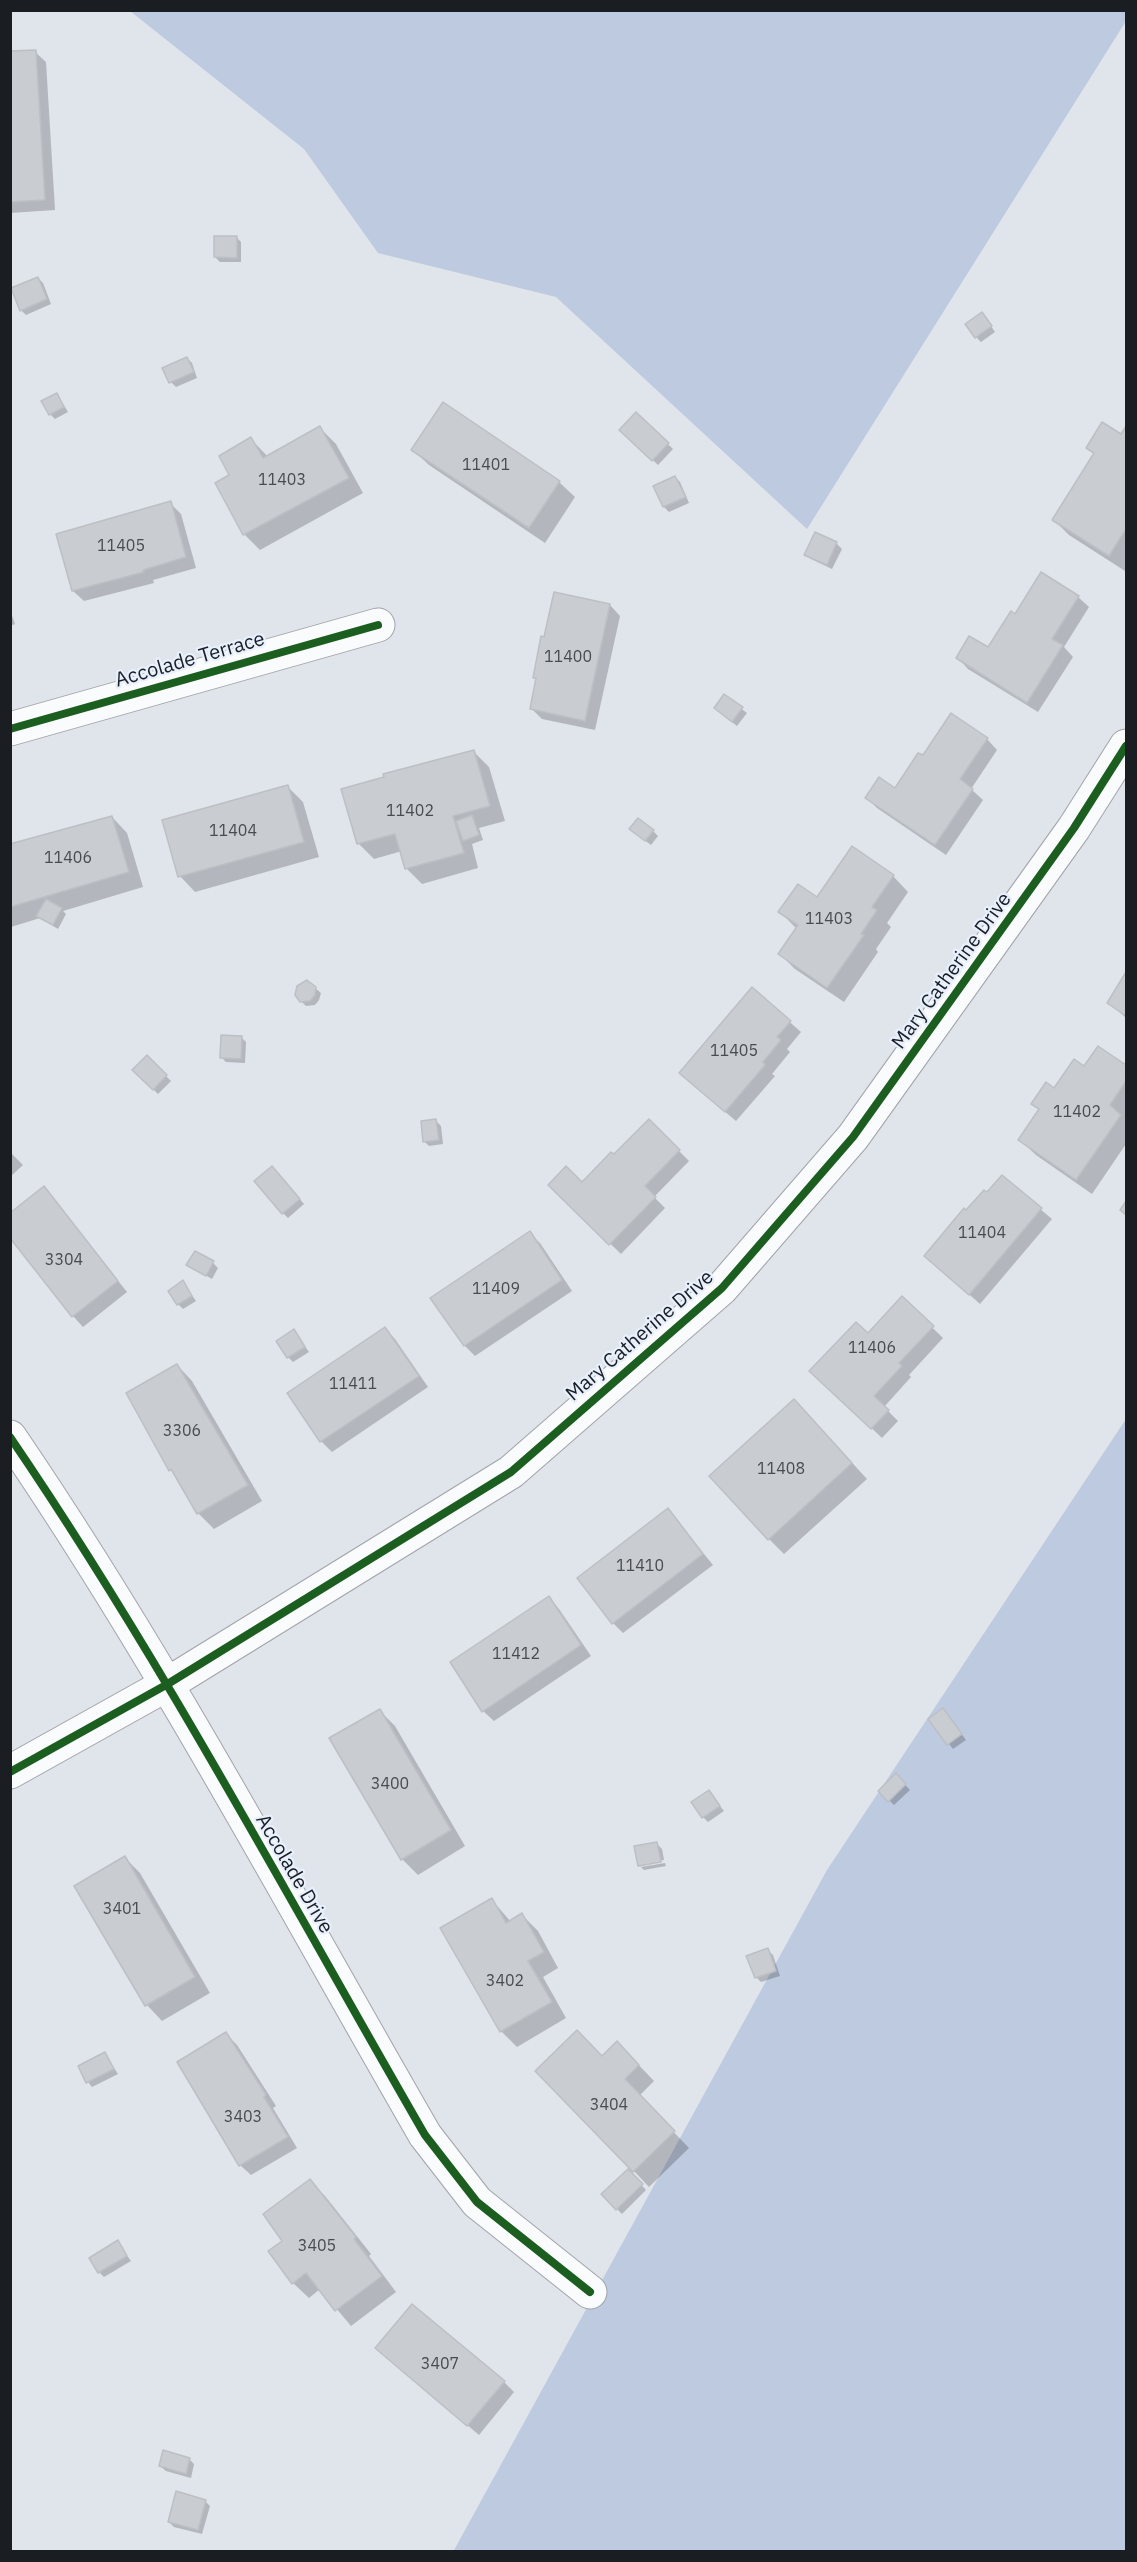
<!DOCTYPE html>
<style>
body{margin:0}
#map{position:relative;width:1137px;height:2562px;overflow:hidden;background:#e0e4eb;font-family:"IBM Plex Sans",sans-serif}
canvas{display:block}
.frame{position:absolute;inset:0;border:12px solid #1a1d22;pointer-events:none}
</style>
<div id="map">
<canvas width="1137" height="2562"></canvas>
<div class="frame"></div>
</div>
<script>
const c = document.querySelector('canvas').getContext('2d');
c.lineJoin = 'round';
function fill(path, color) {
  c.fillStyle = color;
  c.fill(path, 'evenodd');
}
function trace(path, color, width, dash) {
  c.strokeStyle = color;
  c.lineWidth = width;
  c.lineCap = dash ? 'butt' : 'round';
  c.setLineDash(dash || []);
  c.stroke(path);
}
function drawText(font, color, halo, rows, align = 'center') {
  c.font = font + ' "IBM Plex Sans",sans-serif';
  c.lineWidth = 4.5;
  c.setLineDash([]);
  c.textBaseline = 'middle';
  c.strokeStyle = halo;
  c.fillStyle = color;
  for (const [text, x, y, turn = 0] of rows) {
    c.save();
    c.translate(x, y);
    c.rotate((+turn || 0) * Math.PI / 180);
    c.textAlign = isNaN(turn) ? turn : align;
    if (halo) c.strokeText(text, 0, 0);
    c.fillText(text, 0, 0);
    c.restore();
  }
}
const green = new Path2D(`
 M1126 10V21L807 529 556 297 378 253 304 149 130 11Z
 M1126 1419V2551L453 2552 827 1870Z`);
const shadow = new Path2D(`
 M35 52 46 62 55 210 10 213V53Z
 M236 237 241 242V262H220L215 257Z
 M38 278 43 283 51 304 26 315 21 310Z
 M986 319 995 332 981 342 976 337Z
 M187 358 192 363 197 378 176 387 171 382Z
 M57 394 68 412 55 419 50 414Z
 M444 405 559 482 575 497 545 543 429 465 413 450Z
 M636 414 673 449 658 465 621 430Z
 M320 428 336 444 363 493 260 550 245 535 217 484 231 476 251 439 268 457Z
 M1126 429V569L1125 571 1069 535 1054 520 1095 455 1088 448 1122 436Z
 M675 477 680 482 689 503 669 512 664 507Z
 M170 503 181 514 196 568 153 580 154 583 84 601 73 591Z
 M815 534 837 544 842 549 832 569 811 559 806 554Z
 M1078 597 1089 607 1064 647 1073 657 1038 712 968 669 958 658 989 649 1015 616Z
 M610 605 620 616 595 730 542 719 531 708 537 680 534 677 545 639Z
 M10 610 15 624 10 626Z
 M724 696 747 713 737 726 720 713Z
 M987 739 997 750 971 789 983 800 946 855 877 808 867 798 896 790 923 757Z
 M474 752 489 767 505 821 479 828 483 840 472 844 478 868 422 884 406 868 402 851 374 859 358 843Z
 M288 787 303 802 319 857 195 892 180 876Z
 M112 817 127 833 143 887 63 911 66 914 58 929 40 918 11 927 10 847Z
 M653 831 658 836 651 845 636 834Z
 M893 876 908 892 887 923 891 927 876 949 878 952 844 1002 795 969 780 954 797 929 780 912Z
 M1126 975V1018L1109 1003Z
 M315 988 321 993 319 1000 315 1005 306 1006 301 1001Z
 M752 989 801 1032 787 1049 790 1052 772 1074 775 1076 736 1121 691 1083Z
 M241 1037 246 1042 245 1063 226 1062 221 1057Z
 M1099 1048 1126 1067V1144L1092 1194 1036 1155 1020 1140 1040 1110 1033 1103 1085 1068Z
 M147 1057 171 1081 158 1094 134 1070Z
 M436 1121 441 1126 443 1144 429 1146 424 1141Z
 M649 1121 689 1161 654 1197 665 1208 621 1254 550 1185 582 1184 614 1157Z
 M10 1152 23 1165 10 1177Z
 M277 1173 304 1204 288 1218 283 1213Z
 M1002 1177 1052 1219 980 1304 926 1256Z
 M44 1188 127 1292 83 1327 73 1316Z
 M529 1233 540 1243 572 1291 475 1356 465 1346 433 1298Z
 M213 1263 218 1268 212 1279 188 1265Z
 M183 1282 196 1301 183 1309 178 1304Z
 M902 1298 943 1338 909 1375 911 1377 884 1407 898 1421 882 1438 822 1381Z
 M385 1329 395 1339 428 1387 332 1452 321 1441 289 1393Z
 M294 1331 309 1352 293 1362 288 1357Z
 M177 1365 192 1381 262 1501 214 1529 198 1513 171 1470 129 1394Z
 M809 1416 867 1479 784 1554 769 1539Z
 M668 1510 713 1565 623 1633 613 1623Z
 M549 1598 559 1609 591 1656 494 1721 483 1711Z
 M380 1711 395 1726 465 1846 418 1875 402 1859Z
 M947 1715 966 1740 953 1749 930 1719Z
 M896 1775 910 1790 894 1805 880 1791Z
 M709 1792 724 1811 708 1822 703 1817Z
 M657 1844 662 1849 664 1860 641 1864V1867L639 1865Z
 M124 1857 140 1873 210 1993 162 2021 147 2005 76 1886Z
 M665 1863 666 1866 644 1870 641 1867Z
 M492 1900 511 1922 522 1915 538 1931 558 1968 543 1977 566 2018 517 2047 501 2031Z
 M768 1950 773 1955 780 1976 761 1982 756 1977Z
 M226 2034 237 2045 276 2106 273 2108 297 2148 251 2175 240 2165Z
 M105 2054 118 2074 92 2087 88 2082Z
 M603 2057 633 2059 654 2081 639 2096 689 2148 649 2187 634 2171Z
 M628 2171 646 2190 622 2214 603 2195Z
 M309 2181 325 2196 371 2254 369 2256 396 2292 351 2326 320 2289 309 2298 293 2283 285 2241Z
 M117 2242 131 2261 104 2277 99 2272Z
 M388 2358 504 2382 514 2392 479 2435Z
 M189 2459 194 2464 191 2478 166 2471 160 2466Z
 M205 2501 210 2506 202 2534 174 2527 169 2522Z`);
const building = new Path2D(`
 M36 50 45 200 10 202V51Z
 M214 236H237V258L214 257Z
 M38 277 47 299 20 311 11 288Z
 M982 312 992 326 975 338 965 324Z
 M187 357 194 372 169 383 162 368Z
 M57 393 64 407 49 415 41 401Z
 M443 402 560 481 529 528 411 450Z
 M636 412 669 443 652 461 619 430Z
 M1102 422 1121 434 1126 426V529L1109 556 1052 520 1094 453 1086 448Z
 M320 426 349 478 243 535 215 483 229 475 219 456 251 437 263 458Z
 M675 476 686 497 663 507 653 486Z
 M171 501 186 557 143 570 144 572 72 591 56 534Z
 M815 532 837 542 827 565 804 555Z
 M1041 572 1079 596 1052 639 1063 645 1027 703 956 658 969 636 988 647 1011 611 1015 614Z
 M554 592 610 604 585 721 530 709 536 678H533L541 636 544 637Z
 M724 694 743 707 732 722 714 708Z
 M951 713 988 738 960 779 973 789 935 845 865 798 879 777 895 788 918 753 923 755Z
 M474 750 490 806 453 816 464 853 405 869 395 834 357 844 341 789 384 777 383 774Z
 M288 785 304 842 178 877 162 820Z
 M472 815 479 835 463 841 456 821Z
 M112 816 129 872 10 907V844Z
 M638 818 654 830 645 841 629 829Z
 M852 846 894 875 872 907 877 910 861 934 864 935 827 988 778 954 798 925 778 912 798 884 817 897Z
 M46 899 62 908 53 925 36 916Z
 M1126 972V1016L1107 1003Z
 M307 980 316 987 315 995 310 1001 300 1002 295 995 297 986Z
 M752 987 791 1021 777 1037 781 1040 763 1062 765 1065 725 1112 679 1073Z
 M221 1035 242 1036 241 1059 220 1058Z
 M1098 1046 1126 1065V1081L1110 1105 1121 1115 1076 1180 1018 1140 1039 1109 1031 1104 1046 1082 1054 1088 1074 1059 1084 1066Z
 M147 1055 167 1075 153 1090 132 1070Z
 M436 1119 439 1140 423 1142 421 1121Z
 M649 1119 680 1150 645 1186 656 1197 609 1245 548 1185 566 1166 582 1182 611 1152 614 1154Z
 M272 1166 300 1199 282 1214 254 1181Z
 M1002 1175 1042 1208 969 1295 924 1256 964 1208 966 1210 984 1190 987 1192Z
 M44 1186 118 1281 72 1317 10 1238V1213Z
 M1126 1201V1215L1120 1210Z
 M530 1231 562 1280 464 1346 430 1298Z
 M195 1251 214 1261 206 1276 186 1265Z
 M183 1280 192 1296 177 1305 168 1291Z
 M902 1296 934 1326 899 1363 902 1366 874 1396 889 1410 871 1429 809 1371 856 1322 868 1333Z
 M385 1327 419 1376 320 1442 287 1393Z
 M294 1329 305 1347 287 1358 276 1341Z
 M177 1364 248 1485 197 1514 171 1469 169 1471 126 1393Z
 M794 1399 852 1463 768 1540 709 1476Z
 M668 1508 703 1554 612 1624 577 1578Z
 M549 1596 581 1645 482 1712 450 1662Z
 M943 1708 962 1734 947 1745 928 1719Z
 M380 1709 451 1830 401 1860 329 1738Z
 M896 1773 906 1784 888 1802 878 1791Z
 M709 1790 720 1806 702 1818 691 1802Z
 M657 1842 661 1862 638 1866 634 1846Z
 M125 1856 195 1977 145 2006 74 1886Z
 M492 1898 506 1923 522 1913 544 1952 528 1961 552 2002 500 2032 440 1928Z
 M768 1948 776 1971 755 1978 746 1956Z
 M577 2030 602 2056 617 2041 639 2065 625 2079 675 2131 633 2172 535 2071Z
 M226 2032 266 2095 264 2097 288 2137 239 2166 177 2062Z
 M105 2052 114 2069 86 2083 78 2066Z
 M628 2169 643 2184 616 2210 601 2194Z
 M310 2179 356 2237 354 2239 382 2276 335 2311 306 2273 292 2284 268 2251 282 2241 263 2214Z
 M118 2240 127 2256 98 2273 89 2258Z
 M412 2304 505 2381 467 2426 375 2348Z
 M163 2450 190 2458 186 2474 159 2466Z
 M176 2491 206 2500 198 2530 168 2522Z`);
const minor = new Path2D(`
 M10 729 378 625
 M10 1437C162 1660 290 1901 425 2135L477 2202 590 2292
 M10 1772 166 1685 511 1472 722 1288 853 1137 1074 828 1126 746`);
const cycleway = new Path2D(`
 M10 729 378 625
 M10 1437C162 1660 290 1901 425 2135L477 2202 590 2292
 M10 1772 166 1685 511 1472 722 1288 853 1137 1074 828 1126 746`);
const numberNames = [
 ["11401",486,465],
 ["11403",282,480],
 ["11405",121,546],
 ["11400",568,657],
 ["11402",410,811],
 ["11404",233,831],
 ["11406",68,858],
 ["11403",829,919],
 ["11405",734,1051],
 ["11402",1077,1112],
 ["11404",982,1233],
 ["3304",64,1260],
 ["11409",496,1289],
 ["11406",872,1348],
 ["11411",353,1384],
 ["3306",182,1431],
 ["11408",781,1469],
 ["11410",640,1566],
 ["11412",516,1654],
 ["3400",390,1784],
 ["3401",122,1909],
 ["3402",505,1981],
 ["3404",609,2105],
 ["3403",243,2117],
 ["3405",317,2246],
 ["3407",440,2364]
];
const streetNames = [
 ["Accolade Terrace",190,660,-16],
 ["Mary Catherine Drive",952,971,-54],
 ["Mary Catherine Drive",640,1336,-41],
 ["Accolade Drive",294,1874,60]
];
fill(green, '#bdcadf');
fill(shadow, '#0003');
fill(building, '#c9cdd2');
trace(building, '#bcbfc4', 1.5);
trace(minor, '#a1a4a9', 35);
trace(minor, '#fafbfc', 33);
trace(cycleway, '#1b5e20', 8);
drawText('16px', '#484b50', null, numberNames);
drawText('20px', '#1a1d22', '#e8f0fd', streetNames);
</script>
